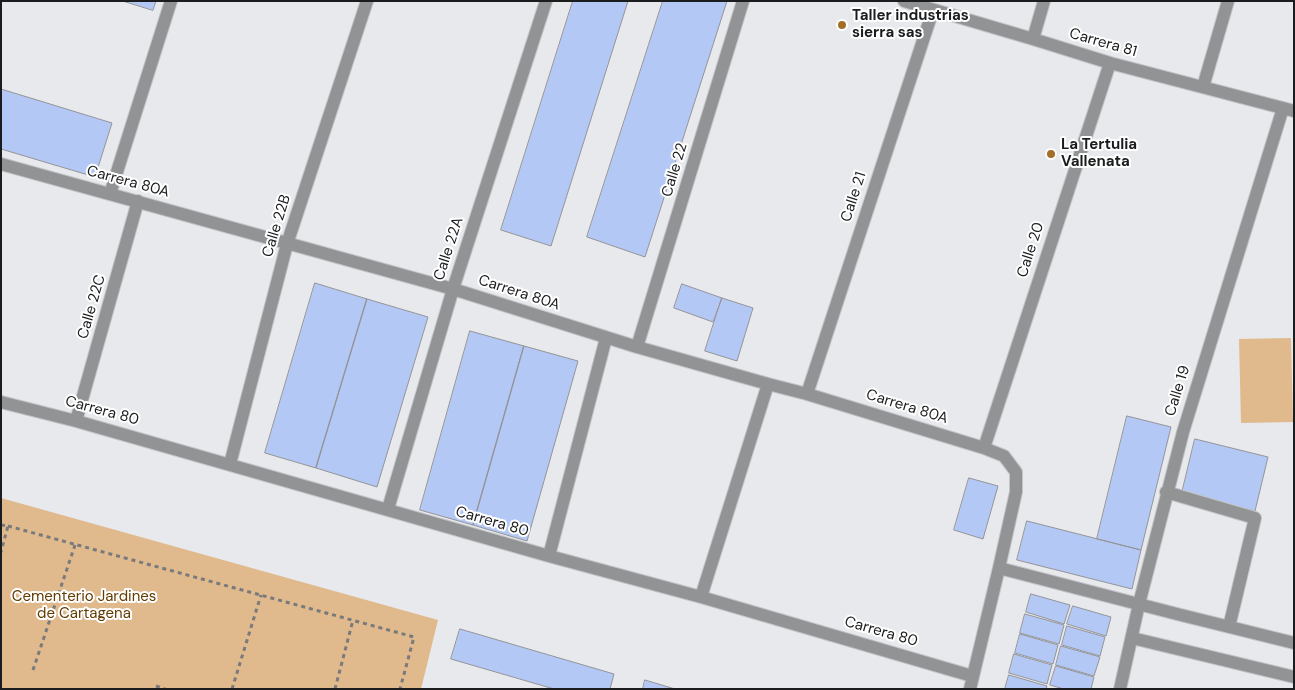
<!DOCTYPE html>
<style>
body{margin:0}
#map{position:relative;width:1295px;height:690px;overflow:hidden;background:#e7e9ec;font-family:"DM Sans",sans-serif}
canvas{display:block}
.frame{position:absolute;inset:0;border:2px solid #1b1c1d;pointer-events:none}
</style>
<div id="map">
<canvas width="1295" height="690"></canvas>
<div class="frame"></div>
</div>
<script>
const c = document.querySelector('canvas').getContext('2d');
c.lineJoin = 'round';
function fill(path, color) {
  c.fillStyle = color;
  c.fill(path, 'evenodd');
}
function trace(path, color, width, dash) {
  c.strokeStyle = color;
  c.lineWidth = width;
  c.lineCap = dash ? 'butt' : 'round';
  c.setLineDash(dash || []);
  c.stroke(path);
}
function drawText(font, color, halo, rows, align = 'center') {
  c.font = font + ' "DM Sans",sans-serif';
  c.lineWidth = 4;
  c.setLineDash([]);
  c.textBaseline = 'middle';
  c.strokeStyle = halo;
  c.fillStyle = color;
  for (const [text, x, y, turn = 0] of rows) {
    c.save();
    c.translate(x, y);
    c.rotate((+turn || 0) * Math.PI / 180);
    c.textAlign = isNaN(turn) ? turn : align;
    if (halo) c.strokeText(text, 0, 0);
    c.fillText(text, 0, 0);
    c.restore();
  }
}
const green = new Path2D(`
 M1291 338 1293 422 1241 423 1239 339Z
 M1 498 438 620 421 689H1Z`);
const building = new Path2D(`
 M123 1H156L153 10Z
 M573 1H628L551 246 501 230Z
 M663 1H727L645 257 587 237Z
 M1 89 112 123 95 177 1 149Z
 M315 283 367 299 316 468 265 453Z
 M682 284 722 298 713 322 674 308Z
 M722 298 753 308 737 361 705 351Z
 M367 299 428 317 377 487 316 468Z
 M470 331 524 346 473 525 420 510Z
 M524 346 578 361 527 541 473 525Z
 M1127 416 1171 427 1141 550 1097 539Z
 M1195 439 1268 457 1255 511 1182 493Z
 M969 478 998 486 983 539 954 530Z
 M1027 521 1141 550 1132 589 1017 560Z
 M1031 594 1070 605 1064 624 1026 612Z
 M1073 606 1111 617 1106 636 1067 624Z
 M1025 614 1064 625 1059 644 1020 633Z
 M1067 626 1105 637 1100 656 1062 645Z
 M460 629 614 674 610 689H554L451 659Z
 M1020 634 1058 645 1053 664 1015 653Z
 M1061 646 1100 657 1094 676 1056 665Z
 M1014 654 1052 665 1047 684 1009 673Z
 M1056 666 1094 677 1091 689H1064L1050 685Z
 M1009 675 1047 686 1046 689H1005Z
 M645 680 675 689H643Z`);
const path = new Path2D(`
 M1 525 8 526 1 552
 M8 526 414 637 400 689
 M33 670 75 545
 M156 686 165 689
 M232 689 261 595
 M335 689 353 620`);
const minor = new Path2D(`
 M904 1 1033 39 1110 63 1294 111
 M1033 39 1044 1
 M1203 87 1228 1
 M1 164 453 289 637 347 768 384 807 394 984 448 1004 456 1016 472V492L999 568 970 689
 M110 194 171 1
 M637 347 743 1
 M807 394 933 10
 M1 402 76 421 549 556 701 597 972 676
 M76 421 138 201
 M984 448 1110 63
 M230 464 287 244 367 1
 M1166 492 1255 518 1229 627
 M388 509 453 289 546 1
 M549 556 606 338
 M999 568 1177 614 1294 643
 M701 597 768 384
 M1132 638 1294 677
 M1120 689 1139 604 1183 432 1283 108`);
const markers = [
 [842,25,5,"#a36e27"],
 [1051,154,5,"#a36e27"]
];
const poiNames = [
 ["Taller industrias",852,16],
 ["sierra sas",852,33],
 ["La Tertulia",1061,145],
 ["Vallenata",1061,162]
];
const streetNames = [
 ["Carrera 81",1103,43,16],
 ["Calle 22",675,170,-73],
 ["Carrera 80A",128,182,15],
 ["Calle 21",854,197,-72],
 ["Calle 22B",277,226,-73],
 ["Calle 22A",449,249,-72],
 ["Calle 20",1031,250,-72],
 ["Carrera 80A",519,293,18],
 ["Calle 22C",92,307,-74],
 ["Calle 19",1178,391,-73],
 ["Carrera 80A",907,407,17],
 ["Carrera 80",102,411,15],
 ["Carrera 80",492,522,16],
 ["Carrera 80",881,632,16]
];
const parkNames = [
 ["Cementerio Jardines",84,597],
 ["de Cartagena",84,614]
];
fill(green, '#e0b98d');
fill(building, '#b4c8f6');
trace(building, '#939497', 1);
trace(minor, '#c2c4c7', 14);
trace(path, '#787a7c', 3, [4, 4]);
trace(minor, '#929395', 12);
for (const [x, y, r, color] of markers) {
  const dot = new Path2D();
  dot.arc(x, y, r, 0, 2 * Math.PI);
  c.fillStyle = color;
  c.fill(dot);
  trace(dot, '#fff', 2);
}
drawText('bold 15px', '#1b1c1d', '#fff', poiNames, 'left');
drawText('15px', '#1b1c1d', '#fff', streetNames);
drawText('15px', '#623c00', '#fff', parkNames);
</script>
